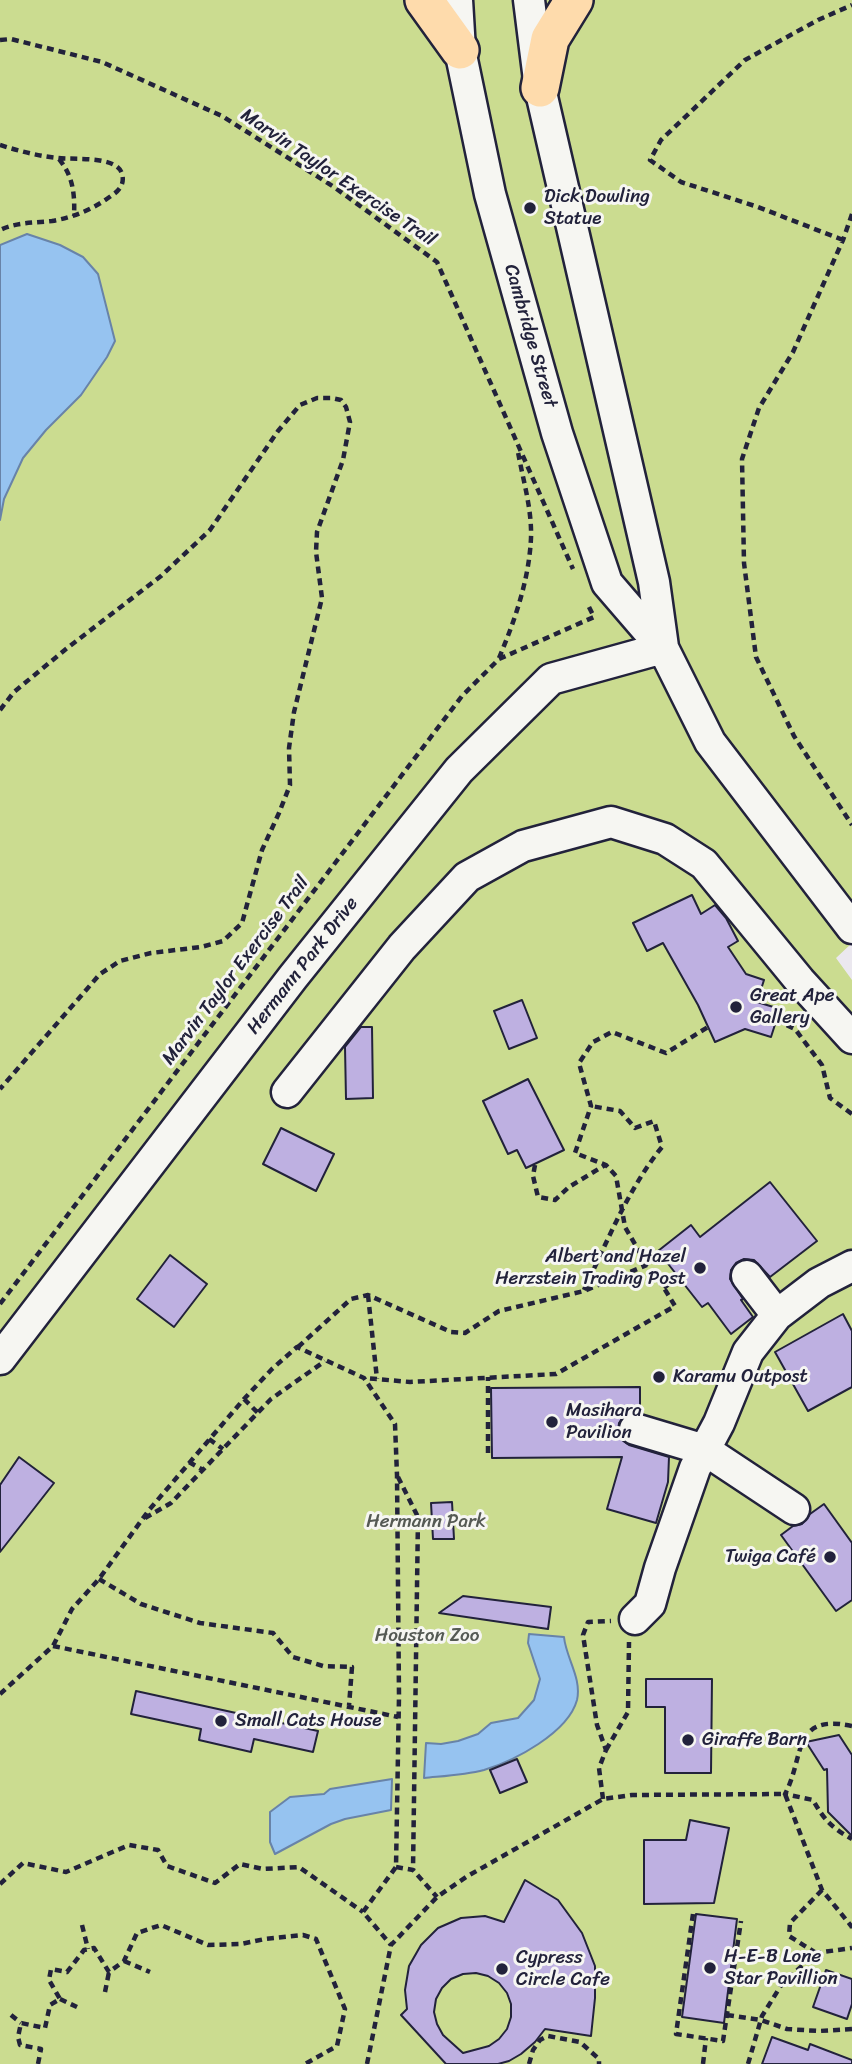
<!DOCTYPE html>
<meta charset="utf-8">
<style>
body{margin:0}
canvas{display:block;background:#ebe8ef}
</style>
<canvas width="852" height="2064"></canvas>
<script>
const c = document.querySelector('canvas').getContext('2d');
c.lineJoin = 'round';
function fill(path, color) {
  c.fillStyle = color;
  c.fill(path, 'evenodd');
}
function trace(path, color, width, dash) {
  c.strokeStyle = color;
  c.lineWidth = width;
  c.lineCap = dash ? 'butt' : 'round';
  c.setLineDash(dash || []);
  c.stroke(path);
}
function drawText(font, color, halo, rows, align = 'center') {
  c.font = font + ' Sriracha,sans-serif';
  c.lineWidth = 6;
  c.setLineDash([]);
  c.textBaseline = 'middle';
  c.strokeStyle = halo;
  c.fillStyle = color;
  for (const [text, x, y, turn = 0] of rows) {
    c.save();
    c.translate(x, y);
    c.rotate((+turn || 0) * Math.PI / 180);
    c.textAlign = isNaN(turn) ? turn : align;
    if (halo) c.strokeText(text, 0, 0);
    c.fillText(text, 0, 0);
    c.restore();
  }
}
const green = new Path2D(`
 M0 0H852V943L836 958 852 980V2064H0Z`);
const water = new Path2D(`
 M27 234 60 245 83 257 98 274 115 341 107 357 81 395 46 430 23 458 4 499 0 520V245Z
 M529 1634 564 1637C566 1658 582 1678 577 1700 568 1733 514 1761 484 1770 465 1775 444 1776 424 1778L426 1743 441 1744 458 1741 478 1734 491 1723 518 1718 534 1700 540 1679 528 1643Z
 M392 1779 391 1810 345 1819 331 1824 275 1854 270 1842V1812L290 1797 324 1794 330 1789Z`);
const building = new Path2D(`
 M692 895 701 914 715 905 726 918 738 941 728 947 746 974 764 980 757 1002 780 1009 771 1037 745 1029 715 1042 698 1005 663 943 647 951 633 923Z
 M522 1000 537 1038 509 1049 494 1011Z
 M361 1027H372L373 1098 346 1099 345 1047Z
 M528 1079 564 1150 526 1168 517 1150 508 1154 483 1101Z
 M281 1128 334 1154 316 1191 263 1164Z
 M770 1182 817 1241 770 1277 754 1260 744 1259 736 1263 731 1270 730 1279 743 1299 741 1300 753 1317 731 1334 708 1303 702 1307 658 1251 691 1225 700 1237Z
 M170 1255 207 1284 174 1327 137 1299Z
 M843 1314 852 1331V1387L808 1411 775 1352Z
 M640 1387V1412H632L624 1416 619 1423 618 1432 622 1440 629 1445 669 1457 668 1482 656 1523 607 1509 622 1457 492 1458 491 1388Z
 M19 1457 54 1483 0 1552V1485Z
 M452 1502 454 1539H433L431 1503Z
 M824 1504 852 1543V1600L836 1611 781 1535 793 1526 802 1524 810 1514Z
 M463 1596 551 1607 548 1629 439 1613Z
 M646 1679H712L711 1773H665V1707H646Z
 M136 1691 318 1731 313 1752 254 1739 251 1752 199 1740 201 1729 131 1714Z
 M839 1735 852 1755V1836L828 1812 827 1769 824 1770 806 1742Z
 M517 1759 527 1782 500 1793 490 1770Z
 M690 1820 729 1828 714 1903 644 1904V1840H686Z
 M525 1880 558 1900 582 1933 595 1966V1998L591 2036 545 2029 535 2042 521 2054 509 2061 498 2064H446L401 2015 407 2009 405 1990 409 1966 421 1945 438 1928 461 1918 485 1916 504 1922ZM476 1973 488 1976 499 1983 507 1993 511 2004V2017L507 2029 499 2039 489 2046 463 2053 443 2035 437 2024 434 2012 436 1999 442 1988 451 1979 463 1974Z
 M696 1914 737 1919 724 2023 682 2017Z
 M826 1970 852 1979V2004L847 2019 813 2007Z
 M772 2037 808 2050 810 2044 852 2060V2064H762Z`);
const path = new Path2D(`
 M0 40 11 39 102 62 222 116 334 187 437 262 573 569
 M0 145C19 151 38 156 58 158 73 160 117 155 122 174 125 184 119 191 111 196 93 209 75 217 52 221 34 223 17 222 0 230
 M59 159C73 176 75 194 74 216
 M852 214 843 240 793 352 759 408 742 459 744 563 756 657 794 736 852 825
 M843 240 758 207 681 182 650 160 661 140 745 60 818 20 852 5
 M499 658C515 620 529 580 531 538 532 509 523 480 518 452
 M0 710 14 692 66 649 161 576 210 530 278 431 300 405 317 398H332L341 400 346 407 350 422 343 460 317 532 316 552 322 598 294 712 289 748 290 785 279 813 262 850 242 923 223 941 201 947 151 953 120 961 100 974 0 1089
 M776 1020 795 1029 822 1065 830 1098 852 1114
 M535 1165 533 1176 538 1197 555 1200 569 1187 605 1165
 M647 1265 625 1227 616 1176 606 1165 575 1153 591 1106 579 1063 593 1042 612 1032 666 1053 708 1027
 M664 1288 678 1276
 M584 1290C607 1242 628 1189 662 1147L654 1121 635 1128 620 1111 591 1106
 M368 1295 377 1379
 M0 1304 462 696 499 659 594 617 587 603
 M298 1347 351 1299 368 1295 451 1332 465 1333 499 1311 584 1291 647 1265 664 1288 675 1306 556 1374 410 1382 365 1378
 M244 1399 258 1413
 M209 1439 223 1449
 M488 1453V1377
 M189 1462 203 1470
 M398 1477 418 1517 413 1870
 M145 1518 171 1503 271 1399 325 1361
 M99 1579 141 1604 200 1623 273 1633 293 1657 323 1666 352 1667 349 1706
 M53 1646 398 1717
 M0 1694 53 1646 72 1609 99 1579 149 1510 244 1399 272 1369 297 1347 364 1378 395 1424 397 1475 399 1696 396 1867 363 1912 391 1945
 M852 1726C791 1713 805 1757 785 1794L813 1800C824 1820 832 1828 852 1839
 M606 1750 628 1712 629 1642
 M603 1799 599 1768 606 1750 597 1725 583 1635 588 1622 611 1621
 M396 1867 413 1870 437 1897
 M0 1884 23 1863 66 1872 129 1845 158 1850 167 1866 215 1883 240 1864 263 1869 299 1867 363 1912
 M693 1914 676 2034 723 2041 741 1921
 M82 1925 88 1949
 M816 1953 789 1936 790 1923 822 1890
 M124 1961 150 1972
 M105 1992 109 1972
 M60 1999 77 2007
 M11 2015 21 2023
 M727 2015 761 2020 787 2029 819 2031 852 2029
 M38 2064 41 2049 20 2045 18 2037 21 2023 45 2028 50 2005 60 1999 49 1980 51 1969 67 1972 84 1950 94 1948 109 1972 124 1961 137 1933 161 1925 208 1945 241 1944 265 1939 303 1935 316 1939 345 2009 337 2046 305 2064
 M367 2064 391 1945 437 1897 466 1877 603 1799 632 1795 785 1794 822 1890 852 1927V1931
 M529 2064 533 2050 540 2040 548 2036 580 2042 599 2059V2064
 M703 2064 706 2038
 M748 2064 762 2016 782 1984 816 1953 852 1948`);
const minor = new Path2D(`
 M457 0 460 50 490 194 557 433 607 583 663 648 710 742 852 928
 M529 0 540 88 654 582 663 647
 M287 1092 402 947 467 877 523 846 611 822 665 839 704 864 800 981 852 1038
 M747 1276 777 1315
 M0 1359 293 977 459 770 551 679 663 648
 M635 1429 705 1450 794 1509
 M635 1619 650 1604 660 1568 695 1468 719 1423 748 1352 777 1315 819 1283 852 1266`);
const major = new Path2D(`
 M424 0 460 50
 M540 88 550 39 574 0`);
const markers = [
 [530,208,7,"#22223b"],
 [736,1007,7,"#22223b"],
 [700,1268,7,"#22223b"],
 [659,1377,7,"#22223b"],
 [552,1422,7,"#22223b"],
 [830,1557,7,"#22223b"],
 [221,1721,7,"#22223b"],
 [688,1740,7,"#22223b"],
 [710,1968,7,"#22223b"],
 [502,1969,7,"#22223b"]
];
const streetNames = [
 ["Marvin Taylor Exercise Trail",338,178,34],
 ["Cambridge Street",530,336,74],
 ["Hermann Park Drive",303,966,-52],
 ["Marvin Taylor Exercise Trail",236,971,-53]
];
const poiNames = [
 ["Dick Dowling",544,197],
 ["Statue",544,219],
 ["Great Ape",750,996],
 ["Gallery",750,1018],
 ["Albert and Hazel",686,1257,"right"],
 ["Herzstein Trading Post",686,1279,"right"],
 ["Karamu Outpost",673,1377],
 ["Masihara",566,1411],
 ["Pavilion",566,1433],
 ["Twiga Café",816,1557,"right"],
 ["Small Cats House",235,1721],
 ["Giraffe Barn",702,1740],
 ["H-E-B Lone",724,1957],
 ["Star Pavillion",724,1979],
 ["Cypress",516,1958],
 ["Circle Cafe",516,1980]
];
const parkNames = [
 ["Hermann Park",426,1522],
 ["Houston Zoo",427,1636]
];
fill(green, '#cbdc90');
fill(water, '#96c3f0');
trace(water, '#6883a8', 2);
fill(building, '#beb0e1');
trace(building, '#22223b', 2);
trace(minor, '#22223b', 35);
trace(major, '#22223b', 42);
trace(path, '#22223b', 4.5, [7, 5]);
trace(minor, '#f6f6f2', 30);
trace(major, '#fedbac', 37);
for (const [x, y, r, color] of markers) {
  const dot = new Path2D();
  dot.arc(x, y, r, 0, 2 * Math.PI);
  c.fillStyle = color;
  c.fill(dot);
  trace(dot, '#f6f6f2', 2.5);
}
drawText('19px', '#22223b', '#f6f6f2', streetNames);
drawText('19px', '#22223b', '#f6f6f2', poiNames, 'left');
drawText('19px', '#555a54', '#f6f6f2', parkNames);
</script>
